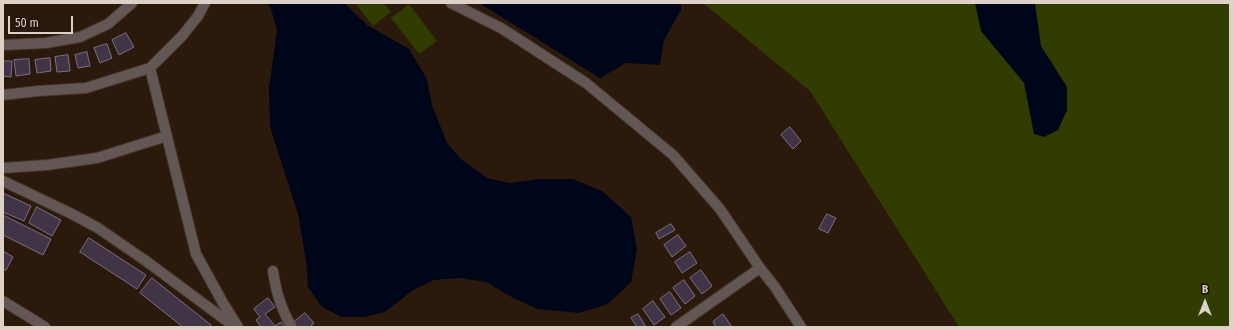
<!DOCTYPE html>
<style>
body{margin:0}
#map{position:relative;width:1233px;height:330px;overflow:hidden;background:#2b190c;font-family:"Fira Sans Condensed",sans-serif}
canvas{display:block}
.frame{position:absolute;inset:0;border:4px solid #ded1c8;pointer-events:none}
.north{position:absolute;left:1185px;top:282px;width:40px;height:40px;-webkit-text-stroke:3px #211004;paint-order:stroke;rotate:0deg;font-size:11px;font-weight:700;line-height:16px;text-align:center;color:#ded1c8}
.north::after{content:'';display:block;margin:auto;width:14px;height:18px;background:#ded1c8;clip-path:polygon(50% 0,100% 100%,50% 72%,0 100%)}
.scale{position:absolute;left:8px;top:16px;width:65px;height:18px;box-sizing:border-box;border:2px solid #ded1c8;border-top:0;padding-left:5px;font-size:12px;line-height:14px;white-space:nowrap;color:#ded1c8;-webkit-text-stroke:3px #211004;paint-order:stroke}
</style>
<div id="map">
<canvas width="1233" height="330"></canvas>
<div class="frame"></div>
<div class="north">B</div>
<div class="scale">50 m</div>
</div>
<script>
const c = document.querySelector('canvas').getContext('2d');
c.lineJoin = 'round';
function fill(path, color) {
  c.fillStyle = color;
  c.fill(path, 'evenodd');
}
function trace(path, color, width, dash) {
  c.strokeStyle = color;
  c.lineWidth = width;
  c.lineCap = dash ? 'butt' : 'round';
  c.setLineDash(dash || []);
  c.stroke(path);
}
const green = new Path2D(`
 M355 3H384L391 12 373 26Z
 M703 3H1230V327H959L810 91Z
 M409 4 437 41 419 54 391 18Z`);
const water = new Path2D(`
 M267 3H346L347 6 367 25 409 49 427 79 432 105 447 143 462 160 487 178 509 183 541 179H573L602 191 631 217 637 249 631 282 608 304 579 313 538 309 515 299 486 282 459 278 434 280 413 290 385 312 364 317H341L321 306 308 287 306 261 298 214 270 127 269 88 277 30 271 9Z
 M479 3H681V10L664 40 660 65 626 63 600 78Z
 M975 3H1035L1041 46 1067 87V110L1058 130 1044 137 1034 134 1024 83 981 31Z`);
const building = new Path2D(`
 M126 33 134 47 119 55 112 40Z
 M107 44 112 58 100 63 94 48Z
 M87 52 90 66 78 68 75 55Z
 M68 55 70 71 57 72 55 57Z
 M50 58 51 71 37 73 35 60Z
 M29 59 30 74 16 76 14 60Z
 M3 61H12L11 77 3 76Z
 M790 127 801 141 793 149 781 135Z
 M3 193 31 206 24 221 3 212Z
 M37 207 61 220 52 236 29 223Z
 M827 214 836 218 828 233 819 229Z
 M3 215 51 239 43 255 3 235Z
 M671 224 675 230 659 239 656 233Z
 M678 235 686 246 672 257 664 245Z
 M89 238 146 275 137 289 80 252Z
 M3 251 13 257 6 270 3 269Z
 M690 252 697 263 682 273 675 262Z
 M701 270 712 286 702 294 690 278Z
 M152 278 211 325 210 327H183L140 293Z
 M684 280 695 296 685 304 673 288Z
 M670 292 681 308 671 315 660 299Z
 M268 298 275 307 265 314 275 326 281 322 285 327H261L256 320 260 317 254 309Z
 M653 301 665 317 654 325 643 309Z
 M305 313 314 323 310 327H299L294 322Z
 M638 314 646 327H637L631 318Z
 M723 314 732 327H716L713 322Z`);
const street = new Path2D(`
 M451 3 501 28 586 83 673 155 720 209 760 268 775 287 801 327
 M3 45 46 43 80 37 108 24 132 3
 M150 68 196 254 223 303 238 327
 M3 95 38 91 86 88 150 68 182 36 198 16 205 3
 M3 168 47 165 97 158 167 136
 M3 181 72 214 98 228 146 261 235 327
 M273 271C276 292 281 310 292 327
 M3 301 45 327
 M676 327 760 268`);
fill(green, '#313c00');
fill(water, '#000619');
fill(building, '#413447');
trace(building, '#7d6f84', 1);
trace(street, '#443326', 12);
trace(street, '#635755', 10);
</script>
